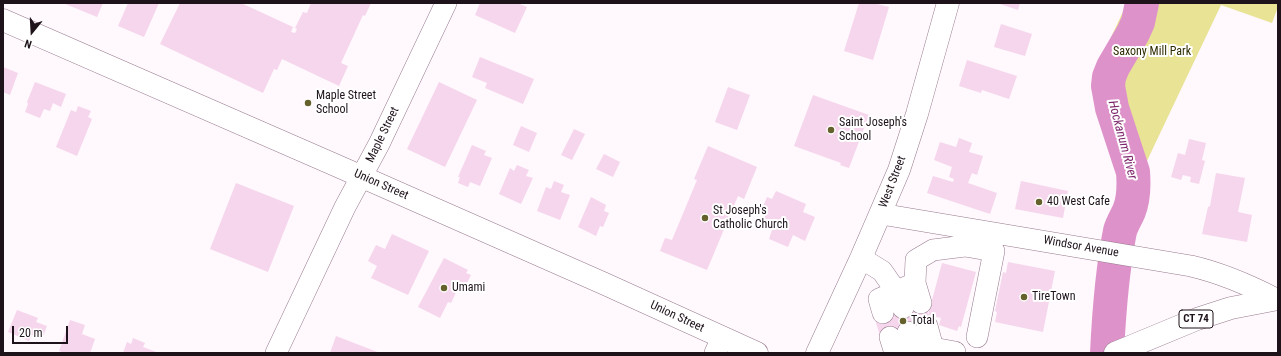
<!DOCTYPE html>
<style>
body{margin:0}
#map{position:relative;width:1281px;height:356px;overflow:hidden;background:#fff8fd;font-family:"Roboto Condensed",sans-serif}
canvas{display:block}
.frame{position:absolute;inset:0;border:4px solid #1e131b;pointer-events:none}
.north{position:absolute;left:12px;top:12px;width:40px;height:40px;-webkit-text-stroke:3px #fff;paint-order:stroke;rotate:198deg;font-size:11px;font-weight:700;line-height:16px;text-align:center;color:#1e131b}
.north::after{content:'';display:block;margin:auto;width:14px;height:18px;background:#1e131b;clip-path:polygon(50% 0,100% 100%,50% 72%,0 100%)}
.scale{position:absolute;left:12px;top:326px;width:56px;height:18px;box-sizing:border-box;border:2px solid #1e131b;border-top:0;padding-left:5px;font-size:12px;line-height:14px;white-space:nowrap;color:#1e131b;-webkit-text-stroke:3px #fff;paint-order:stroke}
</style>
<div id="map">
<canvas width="1281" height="356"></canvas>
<div class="frame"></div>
<div class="north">N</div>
<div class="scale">20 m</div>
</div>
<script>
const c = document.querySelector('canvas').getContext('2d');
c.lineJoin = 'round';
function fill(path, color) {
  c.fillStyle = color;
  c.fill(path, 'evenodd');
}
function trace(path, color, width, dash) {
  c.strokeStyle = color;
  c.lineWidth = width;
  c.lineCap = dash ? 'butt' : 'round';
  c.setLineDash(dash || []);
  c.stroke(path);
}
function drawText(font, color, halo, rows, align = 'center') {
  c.font = font + ' "Roboto Condensed",sans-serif';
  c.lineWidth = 4;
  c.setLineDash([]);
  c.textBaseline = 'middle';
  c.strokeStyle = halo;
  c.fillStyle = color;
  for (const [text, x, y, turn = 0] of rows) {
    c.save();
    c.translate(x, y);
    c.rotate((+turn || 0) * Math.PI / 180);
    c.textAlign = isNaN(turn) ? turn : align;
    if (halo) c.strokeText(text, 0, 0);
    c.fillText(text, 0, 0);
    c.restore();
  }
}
const green = new Path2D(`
 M1127 3H1278V7L1272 23 1221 5 1145 165 1148 198 1139 224 1130 235 1115 233 1121 218 1125 194 1122 160 1100 70 1106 48Z`);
const river = new Path2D(`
 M1107 353C1109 312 1112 271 1120 231 1122 224 1126 218 1129 211 1134 199 1134 185 1133 172L1112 108 1108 86 1109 77 1113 67 1133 33 1138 22 1142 3`);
const building = new Path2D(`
 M63 3H103L97 17Z
 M128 3H159L144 37 118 26Z
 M180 3H241L293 27 291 32 295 33 297 29 295 28 303 12 307 13 311 3H371L365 16 363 15 341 63 348 66 339 86 282 59 277 70 274 69 263 93 160 44Z
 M480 3H517L527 7 515 33 475 15Z
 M859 3H873L889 7 873 60 844 51Z
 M997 3H1020L1018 10Z
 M1001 24 1032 34 1025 56 994 47Z
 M480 57 534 79 523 104 485 88 487 83 472 77Z
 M967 60 1017 76 1009 99 982 90 981 93 959 86Z
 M3 67 18 73 10 95 3 92Z
 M35 82 66 94 61 107 53 103 50 111 44 109 40 118 25 112 28 104 27 102Z
 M439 82 477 100 445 167 407 149Z
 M728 87 750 95 737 130 715 122Z
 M813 95 869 115 849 168 840 165 841 163 794 146Z
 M78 106 91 111 88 117 92 119 77 156 56 147 71 110 76 112Z
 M521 126 537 133 529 152 513 145Z
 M574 129 585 134 572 160 561 155Z
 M959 138 972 143 969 152 983 156 977 175 972 173 968 183 997 193 990 214 927 193 933 176 953 182 954 179 949 177 952 167 934 160 940 142 956 147Z
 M1189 139 1206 143 1202 160 1205 161 1199 184 1190 182 1191 177 1183 175 1181 180 1171 177 1178 153 1185 155Z
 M472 145 486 151 484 155 492 158 480 186 470 182 468 187 458 183 460 177H458Z
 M708 146 757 167 744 199 738 196 707 270 660 251 665 238 672 240 697 180 694 179Z
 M604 154 620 162 613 177 596 169Z
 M517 165 529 170 526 176 533 178 521 204 499 194 510 168 514 171Z
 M1216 173 1245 178 1238 212 1252 215 1247 242 1202 234 1208 207 1210 206Z
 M554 181 564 185 561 192 570 195 560 220 537 211 546 187 551 189Z
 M1021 181 1068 191 1063 218 1015 209Z
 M236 183 294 206 268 272 210 249Z
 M776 191 806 204 803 212 815 217 805 241 793 235 788 247 769 239 773 227 762 223 767 211 762 209 767 197 772 199Z
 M591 197 606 205 604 211 609 213 603 227 600 226 596 236 578 227Z
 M392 234 429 251 408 295 371 278 377 266 368 261 376 245 385 249Z
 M444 258 468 270 466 273 471 275 466 285 461 282 451 303 448 302 440 318 418 307Z
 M1008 262 1055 271 1043 332 995 322 997 312 995 311 1003 272 1006 273Z
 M942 263 976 272 961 327 959 326 957 331 939 325 941 318 928 315Z
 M925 302 931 325 881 339 874 316Z
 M17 310 38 318 36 322 47 326 42 339 32 335 29 341 8 332Z
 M70 320 85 325 82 334 95 339 90 353H65L59 351Z
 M336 336 380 353H330Z
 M133 338 145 343 143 347 159 353H123L127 342 131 344Z`);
const minor = new Path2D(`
 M881 214 1191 266C1221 273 1249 285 1276 299
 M965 246 994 251 977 337
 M861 258 882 271 896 291 903 308
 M915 283 916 260 933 250 965 246 967 233
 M883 313 879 299 915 283 921 303
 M908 332 913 353
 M890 337 894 350 933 348 927 326
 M933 348 955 352
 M276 353 345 207 379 144 446 3
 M715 353 722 338`);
const major = new Path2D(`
 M3 20 342 168 605 284 757 353
 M817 353 861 258 899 170 917 114 948 3
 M1115 353 1197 319 1231 308 1278 299`);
const markers = [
 [308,103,4,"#65612d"],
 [831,130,4,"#65612d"],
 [1039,202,4,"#65612d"],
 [705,218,4,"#65612d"],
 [444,288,4,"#65612d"],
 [1024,297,4,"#65612d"],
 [903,321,4,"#65612d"]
];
const shields = [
 [1196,319,34]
];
const shieldNames = [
 ["CT 74",1196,319]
];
const parkNames = [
 ["Saxony Mill Park",1152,52]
];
const poiNames = [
 ["Maple Street",316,96],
 ["School",316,110],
 ["Saint Joseph's",839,123],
 ["School",839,137],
 ["40 West Cafe",1047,202],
 ["St Joseph's",713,211],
 ["Catholic Church",713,225],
 ["Umami",452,288],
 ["TireTown",1032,297],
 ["Total",911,321]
];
const streetNames = [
 ["Maple Street",383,135,-64],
 ["West Street",893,182,-69],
 ["Union Street",381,185,24],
 ["Windsor Avenue",1081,247,10],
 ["Union Street",677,317,25]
];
const waterNames = [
 ["Hockanum River",1122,140,75]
];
fill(green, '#e9e395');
trace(river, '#de92ca', 34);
fill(building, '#f6d6ec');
trace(minor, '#977a8e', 22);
trace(major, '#977a8e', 23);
trace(minor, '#fff', 21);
trace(major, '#fff', 22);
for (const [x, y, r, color] of markers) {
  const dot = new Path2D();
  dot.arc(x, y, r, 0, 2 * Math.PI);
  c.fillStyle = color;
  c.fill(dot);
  trace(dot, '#fff', 1.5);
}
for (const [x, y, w] of shields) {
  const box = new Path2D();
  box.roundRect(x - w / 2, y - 9, w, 18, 3);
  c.fillStyle = '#fff';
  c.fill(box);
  trace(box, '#1e131b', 1);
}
drawText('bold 11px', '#1e131b', null, shieldNames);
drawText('12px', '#2f2b02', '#fff', parkNames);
drawText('12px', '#1e131b', '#fff', poiNames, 'left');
drawText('12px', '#1e131b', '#fff', streetNames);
drawText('italic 13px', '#7e276d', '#fff', waterNames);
</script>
